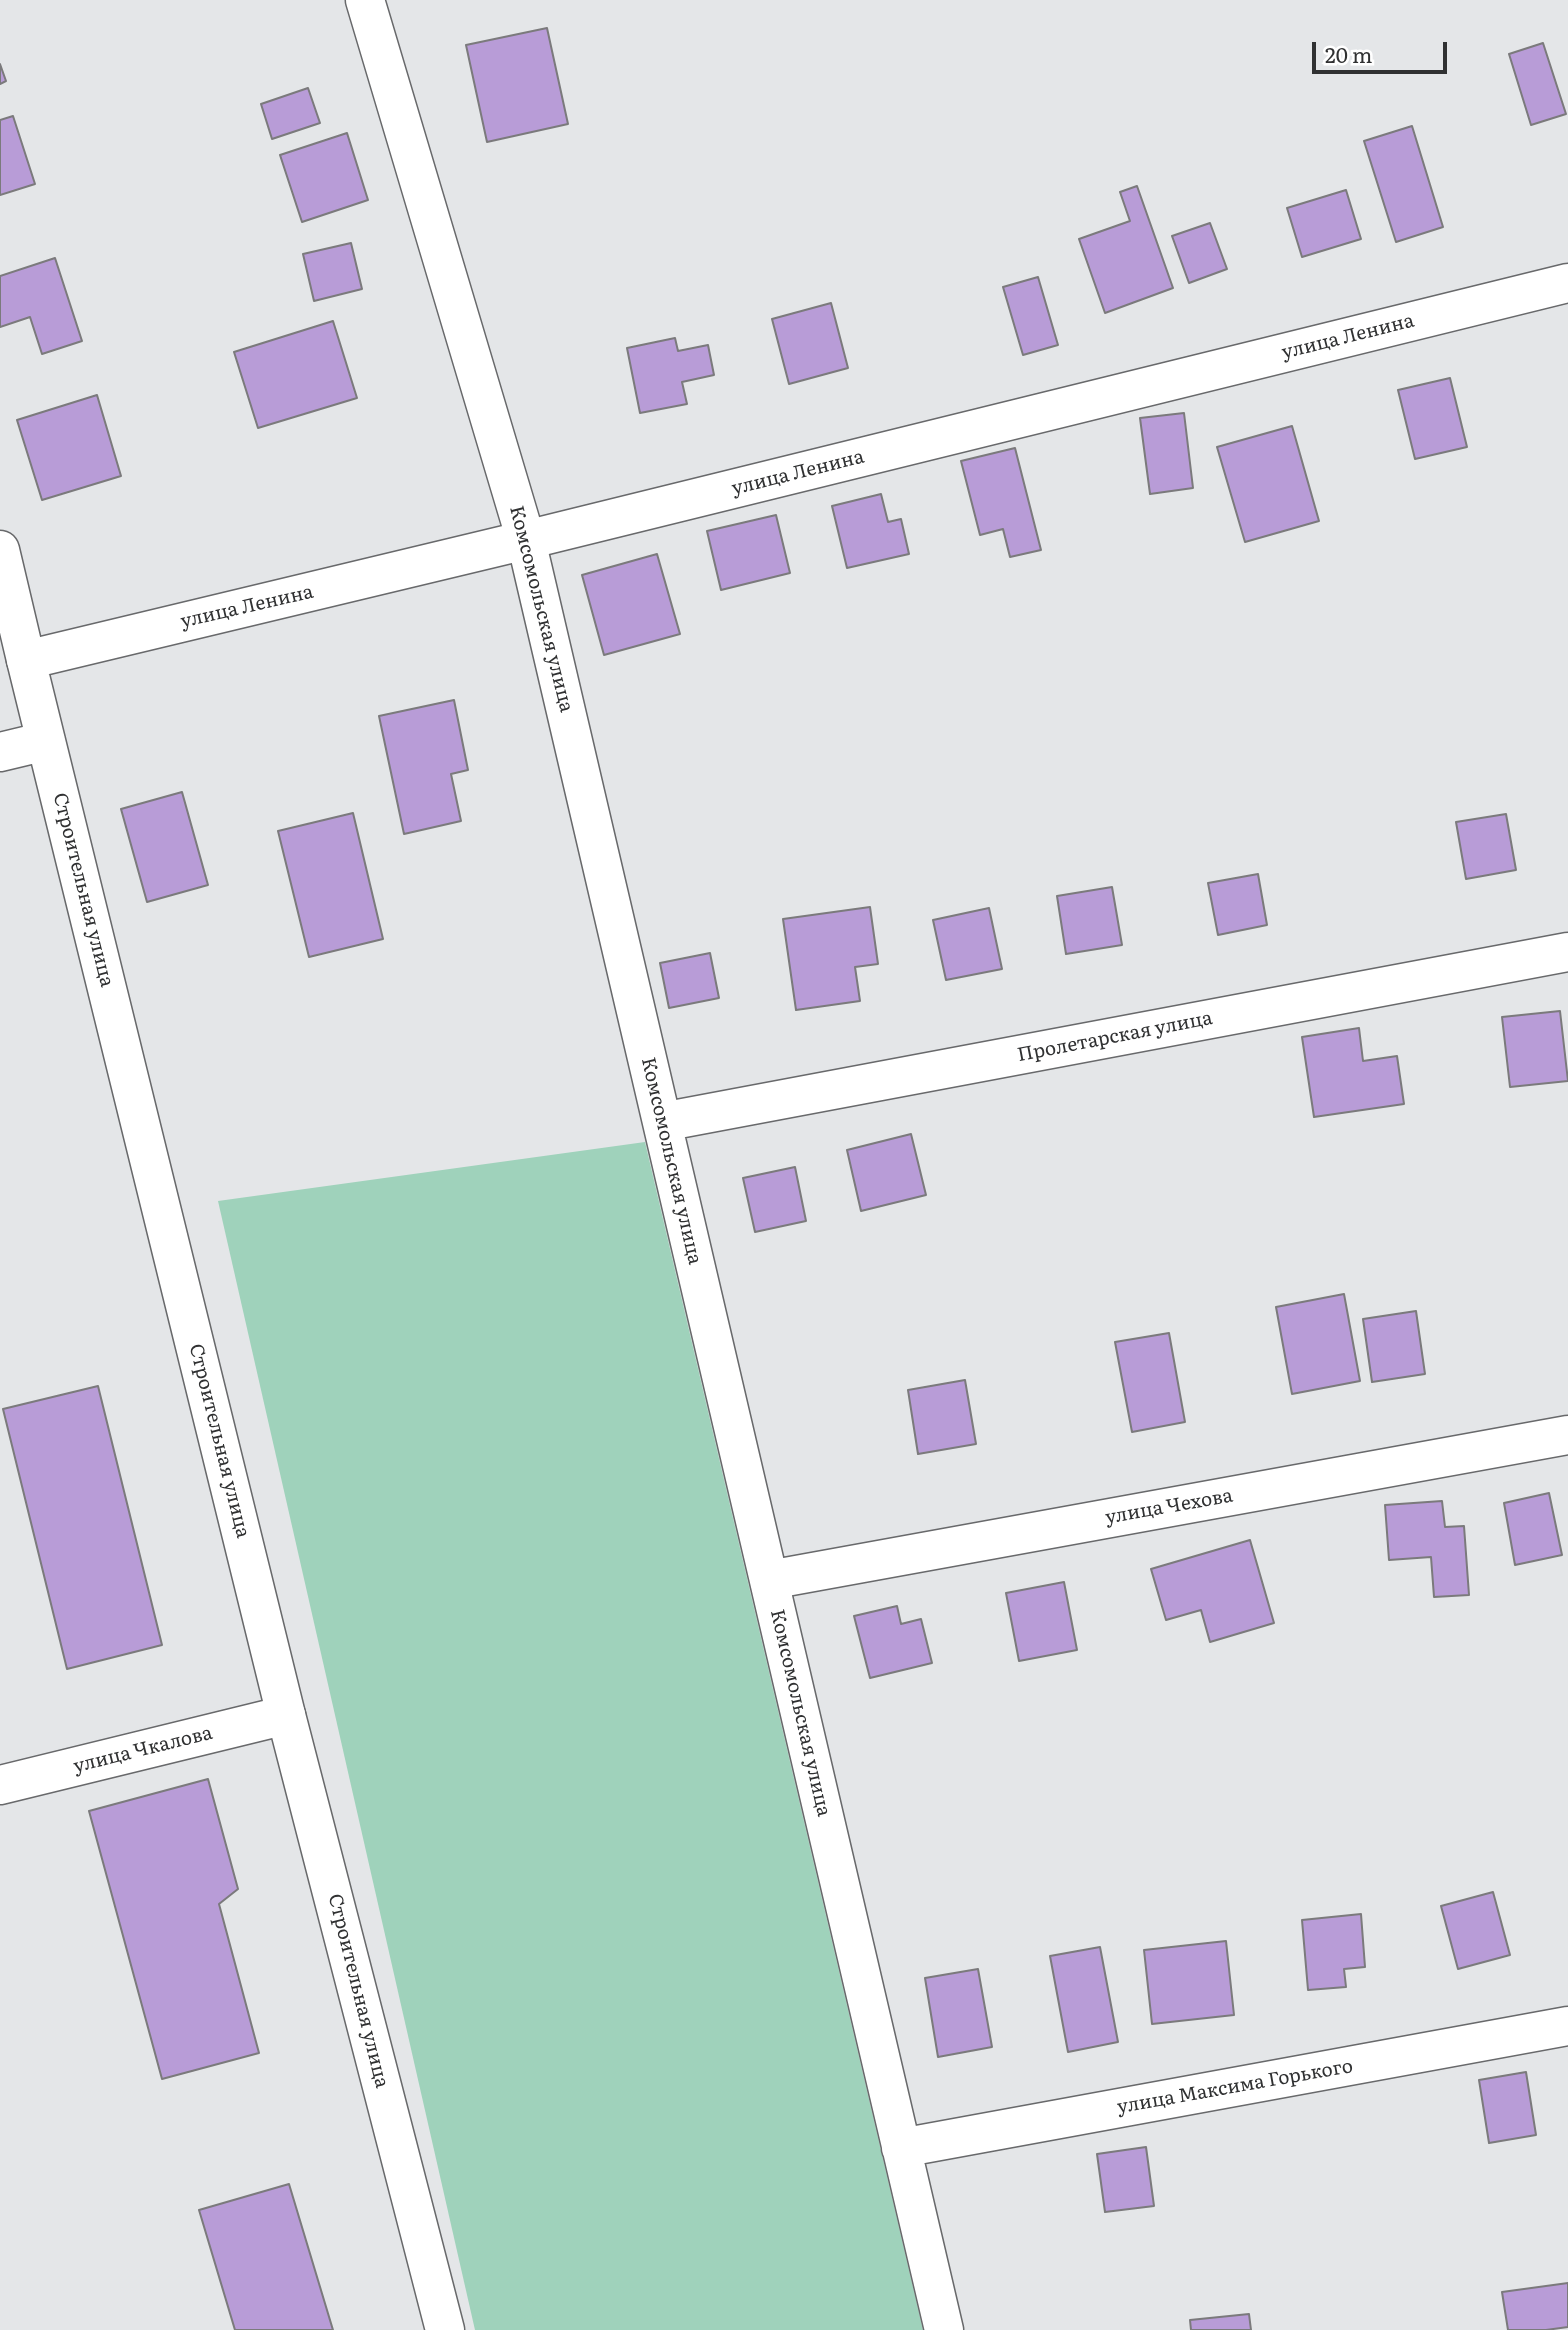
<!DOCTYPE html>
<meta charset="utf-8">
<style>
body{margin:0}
#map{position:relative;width:1568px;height:2330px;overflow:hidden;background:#e4e6e8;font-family:Literata,serif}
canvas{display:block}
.scale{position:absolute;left:1312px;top:42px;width:135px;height:32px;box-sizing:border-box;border:4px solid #303132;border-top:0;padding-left:9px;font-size:21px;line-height:24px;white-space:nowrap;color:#303132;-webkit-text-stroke:5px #fff;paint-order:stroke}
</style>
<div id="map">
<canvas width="1568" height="2330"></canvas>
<div class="scale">20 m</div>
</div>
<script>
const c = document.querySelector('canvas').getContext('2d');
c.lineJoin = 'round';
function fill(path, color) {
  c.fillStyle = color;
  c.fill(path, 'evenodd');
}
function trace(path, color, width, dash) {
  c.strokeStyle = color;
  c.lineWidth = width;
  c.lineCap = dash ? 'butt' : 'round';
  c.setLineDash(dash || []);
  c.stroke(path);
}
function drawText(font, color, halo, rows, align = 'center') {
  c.font = font + ' Literata,serif';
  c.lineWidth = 7;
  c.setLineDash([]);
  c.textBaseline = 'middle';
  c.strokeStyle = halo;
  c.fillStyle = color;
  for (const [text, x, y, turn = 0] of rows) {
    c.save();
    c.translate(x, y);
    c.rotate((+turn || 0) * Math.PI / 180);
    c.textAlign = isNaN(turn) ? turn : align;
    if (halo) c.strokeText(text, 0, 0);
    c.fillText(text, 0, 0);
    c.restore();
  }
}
const green = new Path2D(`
 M645 1142 923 2330H475L218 1201Z`);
const building = new Path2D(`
 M547 28 568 124 487 142 466 45Z
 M1543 43 1566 114 1531 125 1509 54Z
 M0 64 6 81 0 84Z
 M308 88 320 123 272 139 261 104Z
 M13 116 35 184 0 195V120Z
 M1412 126 1443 227 1396 242 1364 141Z
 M347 133 368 200 302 222 280 155Z
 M1137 186 1173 288 1105 313 1079 239 1130 221 1120 192Z
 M1346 190 1361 239 1302 257 1287 208Z
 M1210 223 1227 269 1189 283 1172 236Z
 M351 243 362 289 314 301 303 254Z
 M55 258 82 341 42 354 30 317 0 327V276Z
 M1038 277 1058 345 1023 355 1003 287Z
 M831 303 848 368 789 384 772 319Z
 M333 321 357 398 258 428 234 352Z
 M675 338 678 351 708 345 714 375 682 382 687 404 640 413 627 348Z
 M1450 378 1467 447 1415 459 1398 390Z
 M97 395 121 476 42 500 17 420Z
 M1184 413 1193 488 1150 494 1140 418Z
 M1292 426 1319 521 1245 542 1217 447Z
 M1015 448 1041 550 1010 557 1003 529 980 535 961 461Z
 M881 494 888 522 901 519 909 554 847 568 832 506Z
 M776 515 790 573 721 590 707 531Z
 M657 554 680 634 604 655 582 575Z
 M454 700 468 770 451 774 461 821 404 834 379 716Z
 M182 792 208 885 147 902 121 809Z
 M353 813 383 939 309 957 278 831Z
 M1506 814 1516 870 1466 879 1456 822Z
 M1258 874 1267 925 1218 935 1208 883Z
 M1112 887 1122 945 1066 954 1057 896Z
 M870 907 878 964 855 967 860 1001 796 1010 783 919Z
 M989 908 1002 969 946 980 933 920Z
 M710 953 719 998 669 1008 660 963Z
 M1560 1011 1568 1081 1510 1087 1502 1017Z
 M1359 1028 1363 1061 1397 1056 1404 1104 1314 1117 1302 1037Z
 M911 1134 926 1195 861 1211 847 1150Z
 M795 1167 806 1221 755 1232 743 1178Z
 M1344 1294 1360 1381 1292 1394 1276 1307Z
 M1416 1311 1425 1374 1372 1382 1363 1319Z
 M1169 1333 1185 1422 1132 1432 1115 1342Z
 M965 1380 976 1444 918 1454 908 1390Z
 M98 1386 162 1645 67 1669 3 1409Z
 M1549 1493 1562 1555 1515 1565 1504 1503Z
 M1442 1501 1445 1527 1464 1526 1469 1595 1434 1597 1431 1557 1389 1560 1385 1505Z
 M1250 1540 1274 1623 1210 1642 1201 1610 1166 1620 1151 1569Z
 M1064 1582 1077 1650 1019 1661 1006 1593Z
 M897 1606 901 1624 921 1619 932 1663 870 1678 854 1616Z
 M208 1779 238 1889 219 1904 259 2053 162 2079 89 1811Z
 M1493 1892 1510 1955 1458 1969 1441 1906Z
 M1361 1914 1365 1967 1344 1969 1346 1987 1308 1990 1302 1920Z
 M1226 1941 1234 2015 1152 2024 1144 1950Z
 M1100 1947 1118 2042 1068 2052 1050 1956Z
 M978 1969 992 2047 938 2057 925 1978Z
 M1526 2072 1536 2135 1489 2143 1479 2080Z
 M1146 2147 1154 2206 1105 2212 1097 2154Z
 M289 2184 333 2330H235L199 2210Z
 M1568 2283V2327L1546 2330H1508L1502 2292Z
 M1249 2314 1251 2330H1191L1190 2320Z`);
const minor = new Path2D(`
 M365 0 526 540 944 2330
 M0 550 26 660
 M662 1122 1568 952
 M769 1580 1568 1435
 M0 1785 286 1715
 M901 2148 1568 2026`);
const tertiary = new Path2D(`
 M0 752 46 741
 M445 2330 286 1715 26 660 526 540 1568 283`);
const streetNames = [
 ["улица Ленина",1348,337,-14],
 ["улица Ленина",798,473,-14],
 ["улица Ленина",247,607,-13],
 ["Комсомольская улица",541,609,76],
 ["Строительная улица",83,890,76],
 ["Пролетарская улица",1115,1037,-11],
 ["Комсомольская улица",671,1161,77],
 ["Строительная улица",219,1441,76],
 ["улица Чехова",1169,1507,-10],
 ["Комсомольская улица",800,1713,77],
 ["улица Чкалова",143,1750,-14],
 ["Строительная улица",358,1991,76],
 ["улица Максима Горького",1235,2087,-10]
];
fill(green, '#9fd2bb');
fill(building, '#b89cd7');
trace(building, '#7b7a7c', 2);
trace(minor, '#68696b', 41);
trace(tertiary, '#68696b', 41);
trace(minor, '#fff', 38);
trace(tertiary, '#fff', 38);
drawText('19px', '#303132', '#fff', streetNames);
</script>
